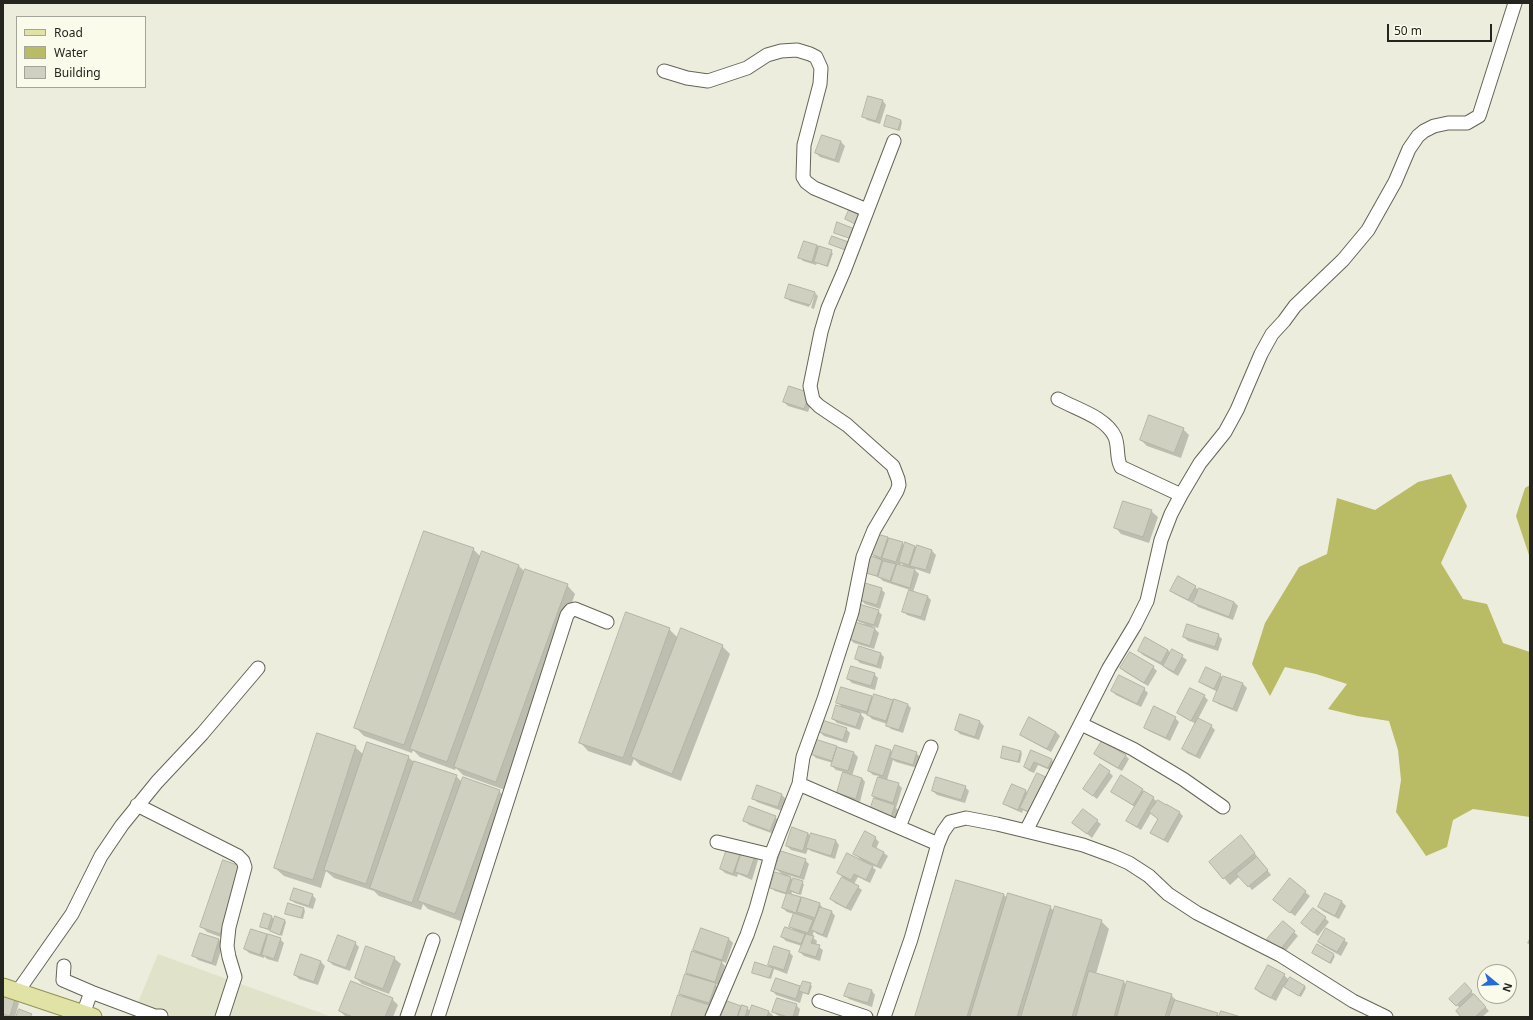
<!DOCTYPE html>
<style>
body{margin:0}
#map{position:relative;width:1533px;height:1020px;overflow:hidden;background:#ededdd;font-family:"Noto Sans",sans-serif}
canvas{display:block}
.frame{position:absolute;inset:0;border:4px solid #24251e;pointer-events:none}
.legend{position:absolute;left:16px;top:16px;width:130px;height:72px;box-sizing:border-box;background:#fafbea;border:1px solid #a4a598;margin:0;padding:5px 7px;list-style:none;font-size:12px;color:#24251e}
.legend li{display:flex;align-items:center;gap:8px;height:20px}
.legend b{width:20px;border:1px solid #a4a598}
.north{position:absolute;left:1477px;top:964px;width:40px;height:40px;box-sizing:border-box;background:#fafbea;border:1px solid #a4a598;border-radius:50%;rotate:108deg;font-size:11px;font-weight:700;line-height:16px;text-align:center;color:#24251e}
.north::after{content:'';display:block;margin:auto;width:14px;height:18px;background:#246bd7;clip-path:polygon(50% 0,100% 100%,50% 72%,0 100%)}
.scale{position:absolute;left:1387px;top:24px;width:105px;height:18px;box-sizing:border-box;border:2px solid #24251e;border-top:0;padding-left:5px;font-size:12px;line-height:14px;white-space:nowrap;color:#24251e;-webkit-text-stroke:3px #fafbea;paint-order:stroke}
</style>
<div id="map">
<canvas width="1533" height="1020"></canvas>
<div class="frame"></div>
<ul class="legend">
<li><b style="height:5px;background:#e1e2a6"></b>Road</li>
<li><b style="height:11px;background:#babb65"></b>Water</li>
<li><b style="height:11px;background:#cfd0c0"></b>Building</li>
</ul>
<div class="north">N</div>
<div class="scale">50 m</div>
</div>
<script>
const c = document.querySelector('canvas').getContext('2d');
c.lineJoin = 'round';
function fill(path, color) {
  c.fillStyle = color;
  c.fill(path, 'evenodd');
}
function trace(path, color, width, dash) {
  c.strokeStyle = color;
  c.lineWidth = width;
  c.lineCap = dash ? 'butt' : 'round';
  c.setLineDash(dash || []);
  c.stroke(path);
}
const built = new Path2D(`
 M158 954 332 1017H132Z`);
const water = new Path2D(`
 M1451 474 1467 506 1441 563 1463 599 1487 604 1503 643 1530 652V817L1473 809 1453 820 1447 847 1426 856 1396 812 1401 780 1398 750 1389 721 1357 716 1328 709 1347 684 1316 674 1285 667 1270 696 1252 664 1265 623 1299 567 1327 554 1337 498 1375 510 1418 482Z
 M1530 485V558L1516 516 1525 488Z`);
const shadow = new Path2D(`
 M883 101 886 105 880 124 867 120 863 116Z
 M901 121 902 122 900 131 885 126Z
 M822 136 841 142 845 146 839 163 820 157 816 153Z
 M851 243 850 252 830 244Z
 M817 245 820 248 833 253 828 267 817 263 816 265 803 261 800 257Z
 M814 292 815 293H813L809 307 790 301 786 297Z
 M815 293 818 296 814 309 811 308Z
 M813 398 808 412 788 406 784 402Z
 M1183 429 1189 435 1181 458 1147 446 1141 440Z
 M1151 511 1158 517 1149 543 1121 534 1115 527Z
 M887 538 889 540 902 543 905 546H915L917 548V546L932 551 936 555 930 574 913 568 919 574 913 592 927 596 931 600 925 621 907 615 903 611 910 590 883 581 880 578 867 573 877 559 872 554ZM901 563 905 567 900 566Z
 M473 549 481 557 519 566 525 572 567 585 575 594 505 790 463 775 456 768 455 770 420 757 413 750 412 753 364 736 356 728Z
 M1195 587 1199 590 1234 602 1238 606 1233 620 1198 607 1194 603 1196 598 1195 597 1192 603 1175 594 1171 590Z
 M881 589 885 593 880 609 865 604 861 600Z
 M878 611 882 615 878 628 872 626 879 633 874 649 854 643 850 639 865 624 859 622 855 618Z
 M669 629 678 638 722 646 730 654 681 781 640 765 634 759 631 766 588 751 580 742Z
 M1218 635 1222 639 1218 651 1188 641 1184 637Z
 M1168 650 1171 654 1173 650 1187 660 1178 676 1168 670 1163 666 1143 655 1139 651Z
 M880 653 884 657 881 669 860 663 856 659Z
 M1153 667 1157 671 1148 686 1125 672 1122 668Z
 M874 674 878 678 875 690 852 683 848 679Z
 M1220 675 1223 678 1224 677 1243 684 1247 688 1237 712 1218 704 1215 700 1218 692 1204 685 1200 682Z
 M1144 689 1148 693 1141 707 1116 695 1112 691Z
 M875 695 907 704 911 708 903 733 891 729 887 725V724L872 719 868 715 859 712 864 718 860 730 837 723 833 719 843 708 838 703 871 697 873 699Z
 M1204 696 1208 700 1198 719 1211 726 1215 730 1200 759 1187 753 1183 749 1196 724 1182 716 1178 713Z
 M1175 718 1179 722 1170 741 1149 731 1145 727Z
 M980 722 984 726 979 740 960 734 956 730Z
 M846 729 850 733 847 743 824 736 820 732Z
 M1056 732 1060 736 1051 752 1025 738 1021 734Z
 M816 740 854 753 858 757 852 776 862 778 865 782 860 802 842 796 838 793 844 772 836 770 832 766 833 763 816 758 812 754Z
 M355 747 364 755 408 757 415 763 456 776 462 782 499 791 507 799 463 922 428 909 423 904 421 910 379 896 374 891 334 878 326 871 321 888 284 876 275 868Z
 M891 751 893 753H916L920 757 917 768 896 762 893 760 887 780 898 784 902 788 896 808 898 810 894 823 873 796 879 776 873 775 869 771Z
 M1032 751 1052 760 1055 764 1052 771 1038 765 1034 773 1029 771 1025 767Z
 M1020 752 1022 753 1020 763 1003 759 1002 758Z
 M1096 754 1125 755 1129 759 1122 771 1099 758Z
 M1109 772 1113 776 1097 799 1084 789Z
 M1012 785 1026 791 1028 793 1037 817 1023 810 1022 813 1009 807 1005 803Z
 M757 786 782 795 786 799 782 811 757 802 753 798Z
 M965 787 969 791 965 803 937 795 933 791Z
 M1142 790 1158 802 1179 812 1183 816 1168 843 1156 836 1152 833 1159 819 1151 813 1141 830 1131 824 1128 821 1135 807 1112 792Z
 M775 817 779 821 774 834 749 825 745 821Z
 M1097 821 1101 824 1092 838 1074 823Z
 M808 833 810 836 836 841 839 845 835 859 811 851 808 849 806 854 791 850 787 846Z
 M875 838 879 842 876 849 884 853 888 856 881 869 869 864 876 870 870 883 858 877 854 884 862 890 851 911 835 903 831 899 843 877 838 873 862 861 855 854Z
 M1247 843 1271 875 1252 890 1240 876 1230 885 1210 862Z
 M728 848 754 857 758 860 752 880 738 874 737 877 725 873 721 869Z
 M805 860 809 864 804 880 788 875 793 880 804 884 801 895 792 892 791 895 820 904 823 909 832 912 835 916 827 938 817 934 814 931 812 937 817 941 816 945 823 950 820 961 804 956 800 952 802 946 786 941 782 937 795 931 790 926 794 914 787 912 783 908 788 895 775 891 771 887 783 875 776 869Z
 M224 861 226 939 207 932 201 926Z
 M1290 880 1310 896 1295 916 1279 904Z
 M957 881 1004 895 1007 898 1050 907 1054 911 1101 921 1109 929 1096 974 1124 982 1127 986 1171 995 1178 1002 1217 1014 1220 1017H916Z
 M1326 894 1342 902 1346 906 1339 919 1323 911 1319 907Z
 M312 895 316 899 313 909 295 903 291 900Z
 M304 909 305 911 303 919 286 913Z
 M264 915 272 917 275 920 285 921 286 922 282 936 261 927Z
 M1325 918 1329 922 1318 936 1307 927Z
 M1294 932 1298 936 1284 953 1273 943Z
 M201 934 219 940 223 944 216 966 198 960 194 956Z
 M266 935 269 937 280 939 284 943 278 962 267 959 264 956V958L249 953 245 949Z
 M1530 937V945L1527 943Z
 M729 939 733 943 726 963 721 961 725 966 719 985 715 984 719 988 713 1007 707 1005 712 1010 710 1017H672L685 999 680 993 691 976 687 972 699 955 694 950Z
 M1344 940 1348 943 1341 956 1323 946 1319 942Z
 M355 943 359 947 350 971 333 965 329 961Z
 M1318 946 1335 956 1331 964 1315 955Z
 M789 952 793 956 787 974 774 969 771 979 753 972 756 964 773 969 769 965Z
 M302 955 321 962 325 966 318 985 299 979 295 975Z
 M394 958 401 964 389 994 362 984 356 978Z
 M1269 967 1284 975 1289 980 1305 987 1306 988 1301 997 1284 986 1276 1001 1260 993 1256 989Z
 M776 979 801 989 804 982 812 986 809 995 803 993 800 1003 776 995 773 991Z
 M1465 985 1489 1011 1482 1017H1462L1460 1008 1450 999Z
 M872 991 875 995 872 1007 849 999 845 995Z
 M3 996 15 999 19 1003 15 1017 3 1016Z
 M392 999 398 1005 393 1017H346L340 1011Z
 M796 1005 800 1009 798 1017H782L777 1015 773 1011Z
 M743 1006 751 1011 753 1006 769 1012 773 1015 772 1017H723L740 1007 742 1009Z`);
const building = new Path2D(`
 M868 96 883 100 876 121 862 117Z
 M887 115 901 120 898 130 884 126Z
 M822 135 841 141 835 160 815 153Z
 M849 210 863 217 859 226 845 219Z
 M837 222 855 229 852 239 834 233Z
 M832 236 851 243 848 251 829 244Z
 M804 241 817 245 812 262 798 258Z
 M819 246 832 250 827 266 814 262Z
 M789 284 815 292 810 305 785 298Z
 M789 386 810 393 804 409 783 402Z
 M1149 415 1184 428 1174 453 1140 440Z
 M1123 501 1152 510 1143 537 1114 528Z
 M424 531 474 548 404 745 354 728Z
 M877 534 888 537 881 558 871 554Z
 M889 538 903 542 896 562 882 558Z
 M905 542 915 546 909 565 899 562Z
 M917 545 932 550 926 570 910 566Z
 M482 551 519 565 447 762 410 749Z
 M871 556 882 560 877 576 866 573Z
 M883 561 896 564 890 581 878 577Z
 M897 564 915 569 910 588 891 582Z
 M525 569 568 584 496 782 454 767Z
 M1178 576 1196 586 1188 600 1170 591Z
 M865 583 882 588 877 605 860 600Z
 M1199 588 1234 602 1229 617 1193 603Z
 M909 590 928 596 921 617 902 612Z
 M859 604 879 610 874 625 854 619Z
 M626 612 670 628 623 758 579 743Z
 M855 622 875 628 870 646 849 639Z
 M1187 624 1219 634 1215 647 1183 637Z
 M681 628 723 645 672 774 631 757Z
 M1145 637 1168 650 1161 663 1138 651Z
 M859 646 881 653 877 666 855 659Z
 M1172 649 1183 655 1174 672 1163 666Z
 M1130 652 1154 666 1144 683 1120 668Z
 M851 666 875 673 871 686 847 679Z
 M1206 667 1221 674 1214 689 1199 682Z
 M1119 675 1145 688 1137 704 1111 691Z
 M1223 676 1243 683 1233 709 1213 701Z
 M841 687 872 696 867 712 836 703Z
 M1190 688 1205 695 1191 721 1177 713Z
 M874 694 893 700 886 721 867 715Z
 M894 699 908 704 899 730 886 726Z
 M836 705 861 713 856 727 832 719Z
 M1154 706 1176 717 1166 738 1144 728Z
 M960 714 980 721 975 737 955 730Z
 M1029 717 1056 732 1047 749 1020 735Z
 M1198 718 1212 725 1196 756 1182 749Z
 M822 720 847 728 843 740 819 732Z
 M317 733 356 746 313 880 274 868Z
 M815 739 837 746 832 761 810 754Z
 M1102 741 1126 755 1118 768 1094 754Z
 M367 742 409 756 366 884 324 870Z
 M876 745 891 750 883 776 868 771Z
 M895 745 917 752 913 765 890 758Z
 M1003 746 1021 751 1018 762 1001 758Z
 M837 747 854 752 848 771 831 766Z
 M1031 750 1052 759 1048 768 1034 762 1030 770 1024 767Z
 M414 761 457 775 412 903 370 888Z
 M1100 764 1110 771 1093 796 1083 789Z
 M843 772 862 778 856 799 837 793Z
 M1037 773 1050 779 1033 814 1020 808Z
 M1121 775 1143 789 1133 805 1111 792Z
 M463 777 500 790 455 914 418 901Z
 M878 777 899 783 893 803 872 796Z
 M936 777 966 786 961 800 932 791Z
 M1012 784 1026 790 1018 810 1003 804Z
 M757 785 782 794 778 807 752 799Z
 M1144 791 1154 797 1137 827 1126 821Z
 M874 798 895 805 890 820 869 813Z
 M1158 800 1166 805V804L1180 812 1164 840 1150 833 1158 819 1149 812Z
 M749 806 776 816 770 831 743 821Z
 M1083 809 1098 820 1087 834 1072 823Z
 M792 827 808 833 803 851 786 846Z
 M865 831 876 837 872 846 884 852 877 866 853 854Z
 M811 833 836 840 831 856 806 848Z
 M1241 835 1255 853 1223 879 1209 862Z
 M728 846 741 851 733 874 720 869Z
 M742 851 755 856 748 876 735 872Z
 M781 851 806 859 800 877 775 869Z
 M847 853 873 866 866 880 854 874 851 880 837 873Z
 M1257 857 1268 870 1248 887 1236 874Z
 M223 860 243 867 220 934 200 927Z
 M775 872 791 877 786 893 770 888Z
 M842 877 859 886 846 908 830 899Z
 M793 878 803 881 799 894 789 890Z
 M1290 878 1306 891 1290 913 1273 900Z
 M956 880 1004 894 967 1017H915Z
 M294 888 313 894 309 906 290 900Z
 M787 893 801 897 796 913 782 908Z
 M1008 893 1051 906 1017 1017H970Z
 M1325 893 1342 901 1335 916 1318 907Z
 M802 897 820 903 815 918 797 912Z
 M288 903 304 908 301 918 285 914Z
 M1055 906 1102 920 1072 1017H1021Z
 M820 907 832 911 823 935 811 930Z
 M1313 908 1326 917 1314 933 1301 923Z
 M264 913 272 916 268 929 260 927Z
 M794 913 813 920 808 933 789 927Z
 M275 916 285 920 280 935 270 931Z
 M1283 921 1295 931 1280 950 1267 939Z
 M785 927 805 934 801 944 781 937Z
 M701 928 729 938 722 960 693 950Z
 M1326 928 1345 939 1337 952 1318 942Z
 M251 929 267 934 260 955 244 949Z
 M200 933 219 939 212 963 192 956Z
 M268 934 281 938 274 959 262 955Z
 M806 934 814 936 811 943 820 945 816 957 799 952Z
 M338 935 356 942 346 968 328 961Z
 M1317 944 1334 954 1330 963 1312 953Z
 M366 946 395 957 383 989 355 978Z
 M774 946 790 951 784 970 768 965Z
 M692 951 722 961 715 982 686 973Z
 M301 954 321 961 314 982 294 975Z
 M755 962 773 968 769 978 752 973Z
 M1268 965 1285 974 1271 998 1255 989Z
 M1089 971 1124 981 1114 1017H1076Z
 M685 974 716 983 709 1003 679 994Z
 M1290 977 1305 986 1299 996 1284 987Z
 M776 978 800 986 796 999 771 991Z
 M351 981 393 998 385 1017H353L339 1011Z
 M803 981 811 983 808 994 799 991Z
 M1127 981 1172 994 1165 1017H1117Z
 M849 983 872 990 868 1003 844 996Z
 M1465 983 1472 991 1456 1006 1449 999Z
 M1474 994 1486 1007 1475 1017H1461L1456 1011Z
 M3 995 15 999 10 1016 3 1014Z
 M678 995 709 1005 705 1017H671Z
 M777 998 797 1004 793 1017H788L772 1012Z
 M1175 1000 1218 1013 1216 1017H1169Z
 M727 1001 741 1006 737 1017H721Z
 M742 1005 748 1007 745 1017H738Z
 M752 1005 769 1011 767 1017H748Z
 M19 1009 32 1014 30 1017H16Z
 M1221 1011 1241 1017H1219Z`);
const minor = new Path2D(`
 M664 71 687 78 708 81 747 68 767 55 781 51 797 50 810 54 816 57 821 68 820 84 804 145 803 177 806 182 814 188 867 210
 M1058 399C1076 409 1106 417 1115 437 1119 447 1116 459 1121 467L1181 495
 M1081 724 1133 749 1183 779 1223 807
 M799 784 938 844
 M137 805 238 856 243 861 245 867 229 927 227 946 229 957 235 977 222 1017
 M899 827 931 747
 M1026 831 1083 845 1113 856 1129 863 1149 876 1168 894 1197 913 1280 955 1353 1001 1386 1017
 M717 842 771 855
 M64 966 63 980 91 992 82 1017
 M18 991 72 914 101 856 122 825 157 782 202 734 258 668
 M91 992 155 1016H161
 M819 1001 866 1017
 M407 1017 433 940
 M438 1017 567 615 571 610 575 609 607 622
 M712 1017 747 935 756 909 771 855 799 784 803 757 824 699 852 612 863 557 874 530 897 491 899 485 898 479 893 466 847 425 819 406 813 400 810 386 821 332 828 308 844 271 894 141
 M884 1017 911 939 938 844 943 832 950 822 966 818 997 824 1026 831 1109 668 1135 625 1147 601 1161 540 1171 514 1181 495 1200 463 1225 432 1237 410 1261 354 1272 334 1284 321 1295 306 1343 260 1368 230 1395 182 1409 149 1418 136 1424 131 1434 126 1448 123H1467L1479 116 1515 3`);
const major = new Path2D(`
 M3 987 93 1017`);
fill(built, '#e1e2ca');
fill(water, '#babb65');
fill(shadow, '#0003');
fill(building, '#cfd0c0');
trace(building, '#b4b4a5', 1);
trace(minor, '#646556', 15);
trace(major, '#929350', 19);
trace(minor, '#fff', 13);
trace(major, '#e1e2a6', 17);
</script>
